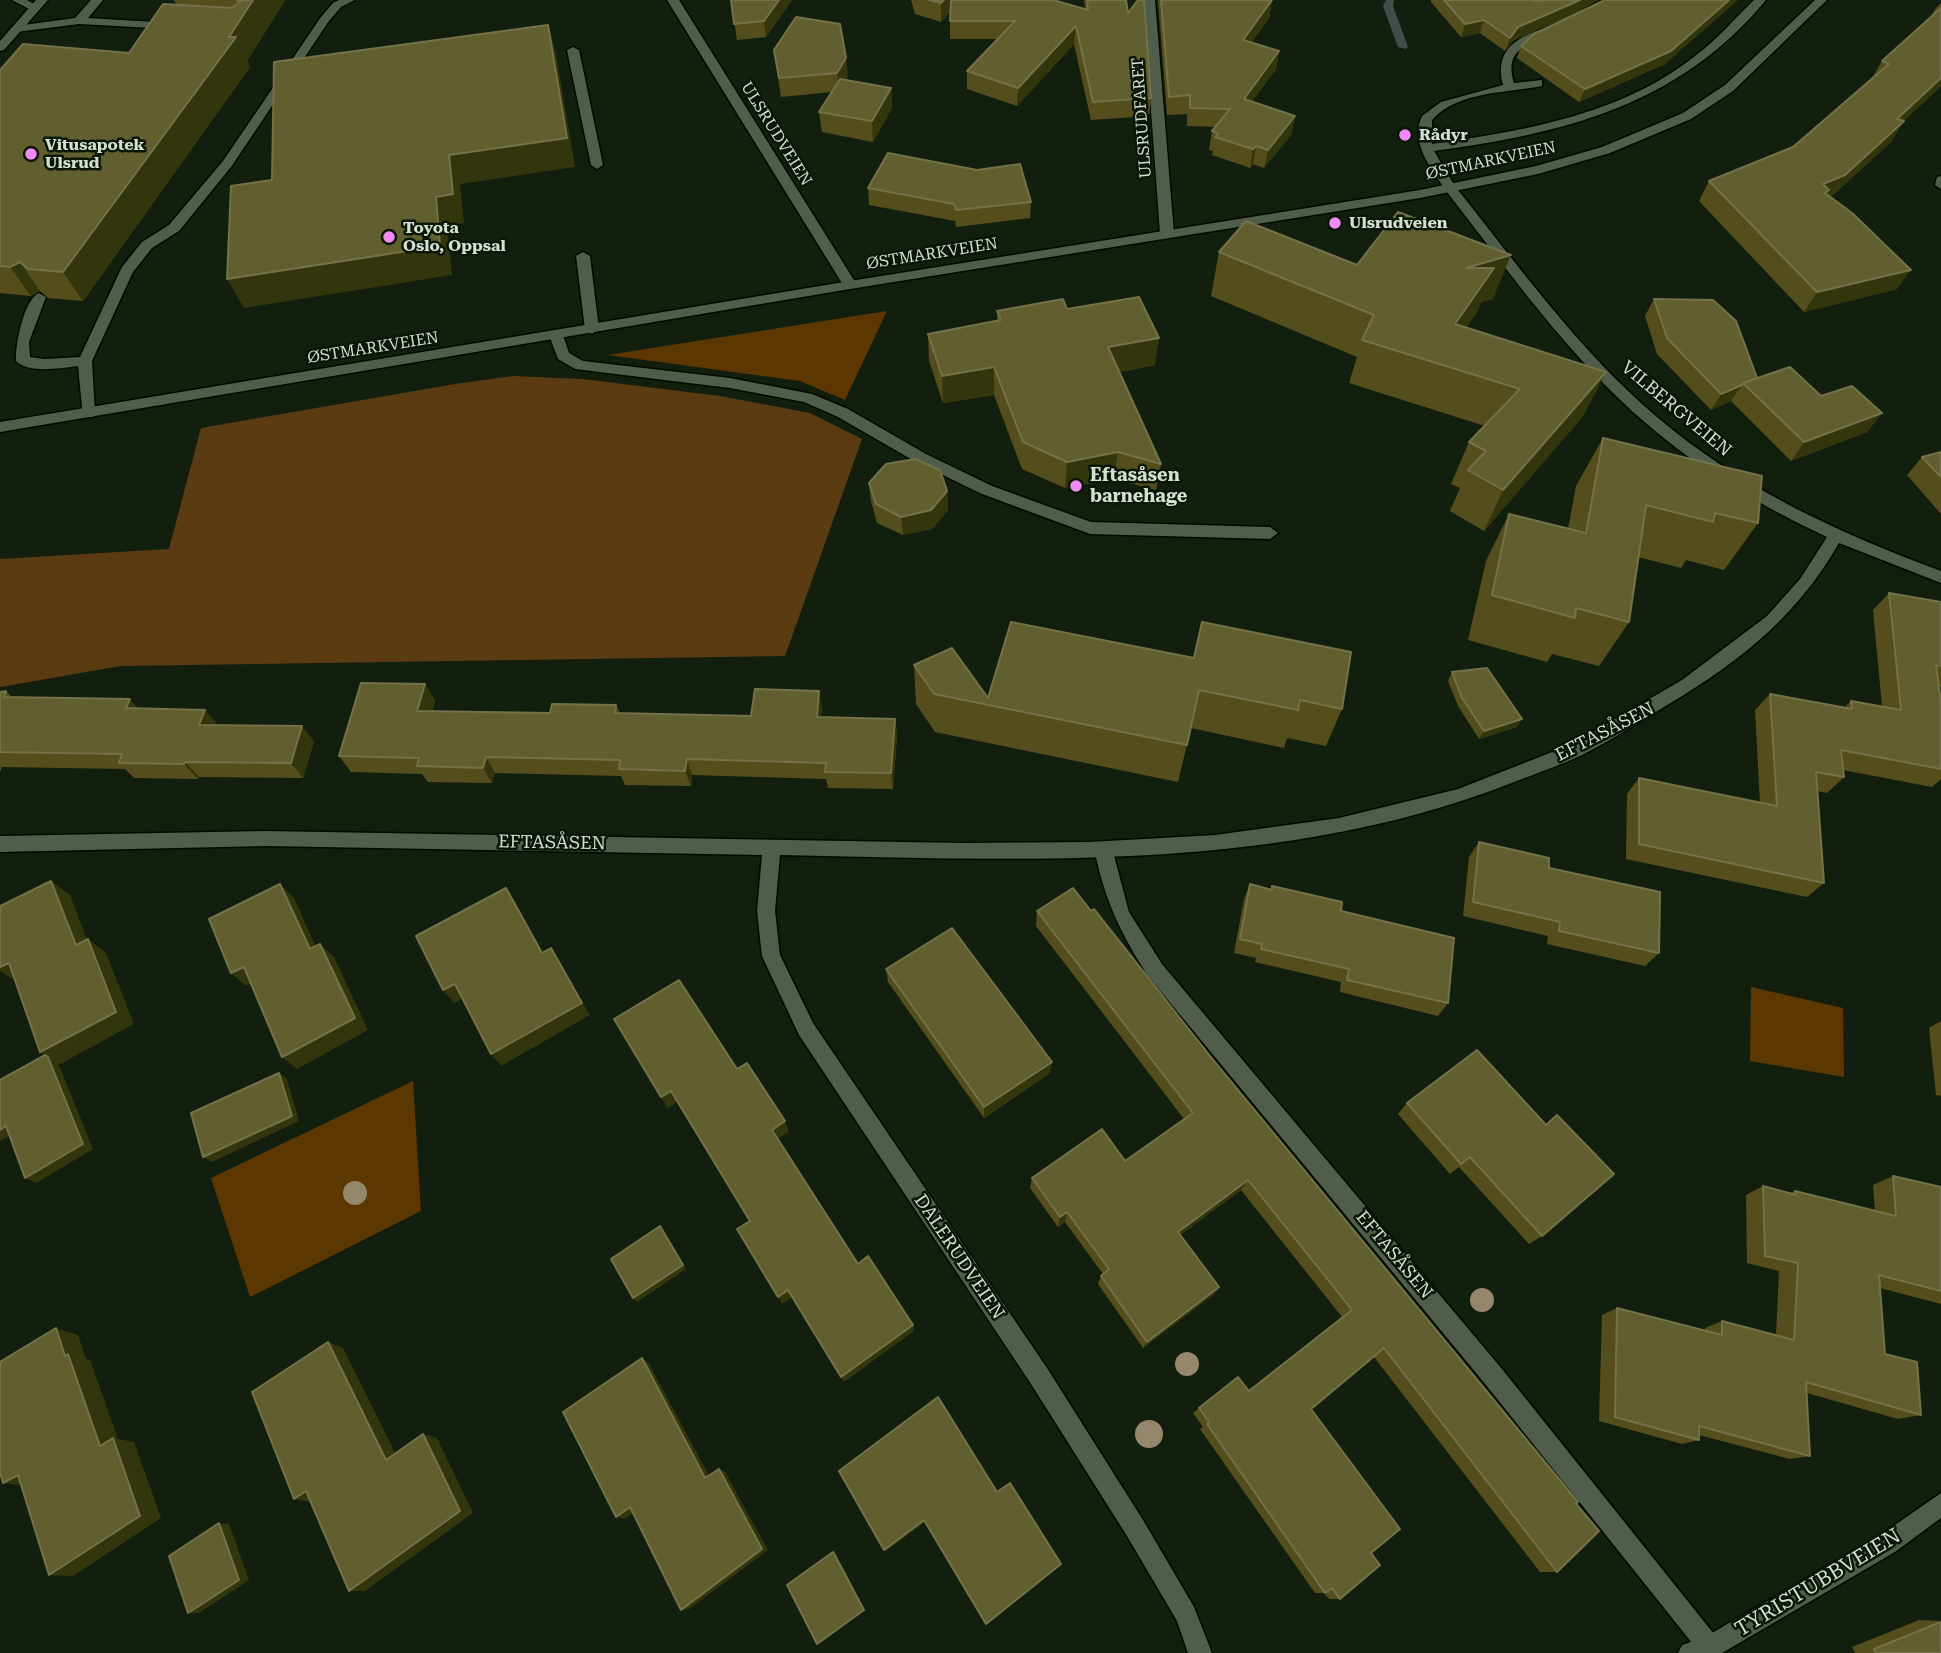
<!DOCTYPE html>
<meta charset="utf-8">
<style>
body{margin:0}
canvas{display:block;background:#131f0e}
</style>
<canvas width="1941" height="1653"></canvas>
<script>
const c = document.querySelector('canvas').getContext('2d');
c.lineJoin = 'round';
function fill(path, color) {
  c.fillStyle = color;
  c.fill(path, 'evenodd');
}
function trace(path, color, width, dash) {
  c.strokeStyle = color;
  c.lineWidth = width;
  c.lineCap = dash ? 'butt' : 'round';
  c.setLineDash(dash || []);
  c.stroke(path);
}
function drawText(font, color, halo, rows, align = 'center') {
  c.font = font + ' "Roboto Serif",serif';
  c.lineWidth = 5;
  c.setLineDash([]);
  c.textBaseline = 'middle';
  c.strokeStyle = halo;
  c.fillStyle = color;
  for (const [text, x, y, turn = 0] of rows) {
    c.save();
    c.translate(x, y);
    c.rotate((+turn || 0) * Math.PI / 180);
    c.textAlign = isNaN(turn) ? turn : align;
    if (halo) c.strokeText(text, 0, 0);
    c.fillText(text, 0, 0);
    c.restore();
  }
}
const green = new Path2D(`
 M887 311 845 400 800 381 608 355Z
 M1751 987 1843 1008 1844 1077 1750 1061Z
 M413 1081 421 1211 250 1297 211 1178Z`);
const forest = new Path2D(`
 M513 376 582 379 720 396 810 413 862 439 785 656 121 666 0 687V559L169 549 201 428 455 384Z`);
const stream = new Path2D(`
 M1386 0H1394L1393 6 1408 47 1406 49 1398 47 1383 6Z`);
const service = new Path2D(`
 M12 0H27L41 8 31 10Z
 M91 0H103L88 18 172 23 178 26 172 29 79 24 16 32 10 29 16 26 75 18Z
 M339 0H355L341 7 329 21 231 167 179 231 152 248 133 272 92 361 95 413 93 417H83L78 366C61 368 29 374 16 361 15 345 24 299 39 293L46 297 29 342 30 357 44 359 80 357 122 267 142 242 169 225 223 161 321 17 333 3Z
 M1754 0H1766C1678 106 1565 133 1434 151L1456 188 1454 191H1446C1432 169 1409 143 1422 116L1441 102 1503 85C1493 49 1519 35 1550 27L1556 30C1534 47 1503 43 1514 83L1542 80V86C1508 93 1457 91 1432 120V144C1523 131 1621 115 1695 56 1717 40 1734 19 1754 0Z
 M573 47 579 50 603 165 597 169 591 165 567 50Z
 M583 252 590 256 599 329 592 334 585 329 576 256Z
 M556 330 563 335 569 353 583 361 730 378 812 394 848 409 926 454 992 486 1091 522 1270 527 1278 533 1270 539 1090 534 982 494 916 462 838 417 804 402 730 388 575 369 558 359 549 335Z
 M1104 844 1110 847 1113 852 1129 912 1162 964 1502 1369 1718 1639 1722 1647 1719 1653H1700L1486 1385 1148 976C1122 936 1104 899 1095 852L1098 847Z`);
const minor = new Path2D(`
 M36 0H48L4 50 0 51V41Z
 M667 0H679L857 285 855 288H845Z
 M1143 0H1155L1174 234 1167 238 1160 234Z
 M1941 176V189L1935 185 1937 177Z
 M1450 184 1454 185C1518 265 1579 351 1657 417 1740 488 1839 533 1941 571V583L1839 543C1794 622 1731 668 1654 713 1631 727 1608 742 1584 754 1562 765 1537 773 1514 782 1282 874 1025 860 780 855L775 911 780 955 813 1023 1047 1368 1143 1520 1194 1607 1212 1653H1188L1177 1621 1127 1536 1031 1384 799 1035 762 956 757 911 762 855 266 846 0 852V836L266 831 962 843 1089 842 1215 835 1339 818 1458 789 1570 745 1682 680 1767 616 1800 579 1827 537C1763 507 1701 471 1647 424 1569 358 1509 271 1446 191L1444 188Z
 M1941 1493V1518L1895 1552 1722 1653H1678L1682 1645 1705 1637 1879 1536Z`);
const tertiary = new Path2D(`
 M1815 0H1827L1733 91 1691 119 1610 153 1538 174 1420 198 850 289 0 432V422L850 281 1420 190 1536 166 1602 147 1683 113 1725 85Z`);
const trees = [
 [355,1193,12],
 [1482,1300,12],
 [1187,1364,12],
 [1149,1434,14]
];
const wall = new Path2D(`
 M174 0H285L247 61 250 67 83 301 48 298 40 291 31 296 0 293V70L129 53 177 5Z
 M731 0H792L766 37 737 40Z
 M911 0H1053L1085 9 1084 0H1126L1128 13 1151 98 1149 116 1091 120 1074 44 1017 106 967 89V71L998 39H950V12L941 22 915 14Z
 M1158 0H1272L1269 18 1251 43 1279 51 1276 69 1252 101 1295 116 1291 135 1264 168 1253 164 1250 168 1212 155 1213 151 1209 150 1212 131 1215 127 1187 126V114L1167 115Z
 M1431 0H1597L1572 15 1514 40 1505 51 1480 33 1461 37 1431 2Z
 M1941 3V86L1903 121 1891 142 1833 195 1830 196 1897 289 1804 312 1699 201 1709 181 1793 147 1871 80 1882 61 1929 19 1936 8Z
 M1521 46 1665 64 1579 102 1517 58Z
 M774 50 848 76 846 80 891 88 892 108 873 142 822 132 819 112 832 92 781 97Z
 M868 188 1031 202 1030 218 956 227 955 221 869 205Z
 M1219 252 1357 265 1493 299 1481 302 1477 312 1466 328 1584 415 1484 531 1450 511 1460 488 1451 484 1469 442 1485 426 1349 383 1357 357 1211 296Z
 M1654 299 1757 378 1882 413 1867 432 1791 461 1731 401 1711 410 1657 354 1645 316Z
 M1067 309 1155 365 1119 372 1161 464 1156 490 1114 479 1065 488 1022 469 994 395 943 403 929 361 928 334 997 321V311Z
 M1603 438 1758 523 1724 570 1686 560 1681 568 1638 557 1629 622 1599 666 1552 654 1547 662 1468 640 1486 561 1509 514 1568 529 1576 486Z
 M1941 452V514L1907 475 1922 457Z
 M869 483 947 491 948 510 932 529 903 535 877 523 871 501Z
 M1889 593 1941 602V687L1939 686 1941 702V779L1932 787 1843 770 1844 777 1827 793 1817 791 1824 883 1807 897 1626 859 1627 794 1639 778 1760 803 1755 710 1770 694 1844 708 1851 701 1882 706 1873 610Z
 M1202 622 1342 709 1326 746 1287 738 1284 748 1191 728 1178 782 935 732 916 704 914 665 988 698 1193 658Z
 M1452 672 1517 727 1479 739 1458 706 1448 681Z
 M425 684 435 701 432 711 550 713 616 705 620 713 751 716 822 708 821 717 895 719 897 735 893 789 828 788 826 779 692 775 691 786 625 785 621 776 495 773 492 783 428 782 422 774 351 772 339 756Z
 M6 691 12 697 138 708 218 725 314 741 303 778 199 777 198 779 134 778 125 769 2 767 0 772V692Z
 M1479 842 1549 868 1659 953 1645 966 1547 944 1548 936 1463 916 1469 857Z
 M1250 884 1271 889 1272 886 1341 911 1448 1003 1438 1016 1340 992 1341 982 1255 962 1256 958 1234 953 1244 899Z
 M1037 911 1210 1056 1576 1504 1557 1572H1540L1374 1357 1311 1409 1371 1553 1340 1599H1329L1324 1593H1315L1200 1429 1203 1427 1193 1413 1238 1377 1248 1391 1342 1317 1241 1190 1180 1235 1219 1287 1213 1295 1143 1348 1098 1284 1101 1276 1103 1274 1065 1222 1058 1227 1030 1188 1032 1178 1125 1161 1184 1119 1036 926Z
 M886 969 1050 1073 984 1118 888 982Z
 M1941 1021V1096L1936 1095 1929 1028Z
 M1407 1103 1546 1125 1542 1236 1529 1244 1459 1167 1450 1174 1398 1114Z
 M1893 1176 1941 1187V1304L1880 1288 1885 1354 1921 1415 1898 1419 1807 1393 1810 1456 1790 1459 1699 1435V1440L1682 1444 1599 1421 1602 1315 1617 1308 1705 1331V1328L1722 1321 1776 1335 1779 1271 1747 1263 1746 1195 1763 1186 1790 1193 1795 1191 1875 1211 1873 1185Z
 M1919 1620 1941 1621V1653H1855L1852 1647Z`);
const shadedWall = new Path2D(`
 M253 0H285L247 61 250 67 83 301 63 272 229 37Z
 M779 0H792L766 37 764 21Z
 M944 0H951V11L941 22V3Z
 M1272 0 1269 18 1240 59 1243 40Z
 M1580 0H1597L1572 15 1514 40 1505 51 1510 38 1518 27Z
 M1729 0H1738L1665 64 1579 102 1585 89Z
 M1484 20 1480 33 1461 37 1465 24Z
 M548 25 556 54 575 167 460 184 464 223 447 226 452 275 244 308 227 279 449 155Z
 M1076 26 1074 44 1017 106 1018 88Z
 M1279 51 1276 69 1240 117 1244 99Z
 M846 58 848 76 839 91 837 73Z
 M1941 78V86L1885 139 1897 119Z
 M891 88 892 108 873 142 872 121Z
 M1295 116 1291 135 1264 168 1268 150Z
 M1904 121 1891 142 1833 195 1823 199V184Z
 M1256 146 1253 164 1250 168 1253 149Z
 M1511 255 1493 299 1481 302 1477 312 1441 364 1466 268Z
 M20 262 40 291 31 296 10 267Z
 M1911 270 1897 289 1804 312 1817 292Z
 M1159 338 1155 365 1105 374 1108 347Z
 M994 367V395L943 403 942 376Z
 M1606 372 1584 415 1484 531 1503 490Z
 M1742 385 1731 401 1711 410 1721 394Z
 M1882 413 1867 432 1791 461 1804 442Z
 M1118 452 1114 479 1065 488 1067 462Z
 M947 491 948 510 932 529 903 535 901 517Z
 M425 684 435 701 428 728 417 711Z
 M819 691 822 708 819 733 817 717Z
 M130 699 144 715 126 708Z
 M205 710 218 725H199Z
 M895 719 897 735 893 789 891 773Z
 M1522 719 1517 727 1479 739 1484 731Z
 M302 726 314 741 303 778 291 763Z
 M486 757 495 773 492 783 483 768Z
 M687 759 692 775 691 786 685 771Z
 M185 762 199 777 198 779 184 764Z
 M51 881 70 895 94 958 76 945Z
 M280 884 294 898 323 963 310 949Z
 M506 888 515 902 550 966 542 953Z
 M88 939 106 953 134 1024 60 1064 58 1063 93 1149 36 1183 25 1178 48 1057 40 1052Z
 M320 944 334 957 368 1030 297 1069 282 1057Z
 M551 948 590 1015 501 1066 491 1054Z
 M9 963 17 982 0 971V967Z
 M244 967 259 980 246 986 231 973Z
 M455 984 466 996 454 1003 443 990Z
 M1052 1062 1050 1073 984 1118V1107Z
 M279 1073 287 1079 299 1121 212 1162 203 1157Z
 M671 1091 677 1102 668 1108 661 1097Z
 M785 1121 789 1132 776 1140 772 1130Z
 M6 1126 17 1132 0 1141V1130Z
 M1248 1180 1241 1190 1172 1241 1178 1232Z
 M1067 1212 1065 1222 1058 1227 1060 1217Z
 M660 1226 686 1269 637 1302 633 1298Z
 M1219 1287 1213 1295 1143 1348 1147 1342Z
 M788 1290 792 1297 782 1304 778 1297Z
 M913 1325 914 1331 844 1382 841 1377Z
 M56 1328 78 1335 86 1359 90 1360 118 1439 134 1442 161 1518 73 1576 49 1575 100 1446 65 1356Z
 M328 1342 343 1348 400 1463 386 1460Z
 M642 1358 649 1364 712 1481 705 1478Z
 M423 1434 437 1438 473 1513 365 1591H349Z
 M719 1469 725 1472 768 1550 689 1609 681 1610Z
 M18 1475 27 1486 3 1483Z
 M306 1491 311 1502 294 1499Z
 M630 1507 639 1509 625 1519 616 1517Z
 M924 1520 925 1522 886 1551 884 1550Z
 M219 1523 229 1524 249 1580 199 1613H188Z
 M833 1552H835L865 1610 817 1644Z`);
const building = new Path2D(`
 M237 0H253L229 37H236L63 272 28 269 20 262 10 267 0 266V70L23 44 129 53 163 4 232 8 240 2Z
 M731 0H779L764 21 734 24Z
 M929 0H944L941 3Z
 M951 0H1053L1088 10 1087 0H1126L1128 13 1138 0H1144L1151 98 1093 102 1076 26 1018 88 967 71 1015 21H950Z
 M1161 0H1272L1243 40 1279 51 1244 99 1295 116 1268 150 1256 146 1253 149 1215 137 1218 134 1212 131 1230 109 1190 108V95L1169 97Z
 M1444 0H1533L1535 1 1545 0H1580L1518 27 1510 38 1484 20 1465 24Z
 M1605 0H1729L1671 51 1585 89 1521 46 1534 34Z
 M1941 8V78L1897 119 1904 121 1845 175 1823 184 1829 190 1825 193 1852 213 1911 270 1817 292 1709 181 1793 147 1889 64 1882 61Z
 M796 17 840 24 846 58 837 73 779 78 774 50Z
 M548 25 567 138 449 155 453 194 436 197 440 246 227 279 231 186 272 180 274 62Z
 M840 79 891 88 872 121 819 112Z
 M888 153 977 170 1020 164 1031 202 956 210 954 204 868 188Z
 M1398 212 1511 255 1466 268H1494L1455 324 1606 372 1503 490 1468 470 1486 451 1469 442 1520 389 1362 340 1374 315 1219 252 1246 221 1357 265Z
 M1139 297 1159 338 1108 347 1161 464 1118 452 1067 462 1023 442 994 367 942 376 928 334 1001 320 997 311 1063 299 1067 309Z
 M1654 299 1713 300 1736 321 1757 378 1743 383 1742 385 1721 394 1667 338Z
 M1790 367 1821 396 1852 386 1882 413 1804 442 1743 383Z
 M1603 438 1762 476 1758 523 1715 513 1713 522 1646 505 1629 622 1576 608 1575 618 1492 595 1509 514 1586 533Z
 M1941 452V477L1922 457Z
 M915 459 940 470 947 491 931 510 901 517 876 504 869 483 886 464Z
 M1889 593 1941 602V666L1936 665 1941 702V769L1841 750 1844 777 1816 772 1824 883 1639 844V778L1777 806 1770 694 1852 709 1851 701 1901 710Z
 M1011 622 1194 658 1202 622 1351 652 1342 709 1300 700 1298 710 1199 690 1187 745 934 694 914 665 952 648 988 698Z
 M1487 668 1522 719 1484 731 1462 698 1452 672Z
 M361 683 425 684 417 711 550 713 552 704 616 705 615 713 751 716 755 689 819 691 817 717 895 719 891 773 825 772 826 763 687 759 685 771 619 769 620 760 486 757 483 768 417 766 419 758 339 756Z
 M6 691 4 697 130 699 126 708 205 710 199 725 302 726 291 763 185 762 184 764 119 763 122 754 0 752V692Z
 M1479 842 1549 858V868L1660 892 1659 953 1559 931 1560 922 1473 902Z
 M51 881 76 945 88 939 116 1012 40 1052 9 963 0 967V906Z
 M280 884 310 949 320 944 355 1018 282 1057 244 967 231 973 209 919Z
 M1250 884 1272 890V886L1342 902 1341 911 1454 938 1448 1003 1347 980 1349 969 1261 949 1262 944 1240 939Z
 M506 888 542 953 551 948 582 1003 491 1054 455 984 443 990 416 936Z
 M1073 888 1091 911 1094 909 1210 1056 1578 1502 1576 1504 1599 1531 1557 1572 1384 1348 1311 1409 1400 1529 1371 1553 1380 1565 1340 1599 1332 1588 1325 1593 1207 1424 1209 1422 1199 1408 1238 1377 1249 1391 1352 1310 1248 1180 1178 1232 1219 1287 1147 1342 1101 1276 1109 1269 1067 1212 1060 1217 1032 1178 1102 1129 1125 1161 1193 1113 1037 911Z
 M952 928 1052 1062 984 1107 886 969Z
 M679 980 737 1069 747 1063 785 1121 772 1130 858 1264 868 1256 913 1325 841 1377 788 1290 778 1297 737 1229 750 1221 671 1091 661 1097 614 1019Z
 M1477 1050 1546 1125 1557 1115 1614 1174 1542 1236 1470 1157 1461 1164 1407 1103Z
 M45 1055 48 1057 83 1144 25 1178 6 1126 0 1130V1080Z
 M279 1073 292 1116 203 1157 191 1113Z
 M1893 1176 1941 1187V1291L1879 1275 1885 1354 1917 1362 1921 1415 1806 1382 1810 1456 1699 1426V1440L1615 1417 1617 1308 1722 1335V1321L1794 1340 1798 1263 1765 1256 1763 1186 1796 1195 1795 1191 1896 1216Z
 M660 1226 683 1265 633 1298 611 1259Z
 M56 1328 65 1356 68 1354 100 1446 113 1438 140 1516 49 1575 18 1475 3 1483 0 1473V1362Z
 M328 1342 386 1460 423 1434 460 1511 349 1591 306 1491 294 1499 252 1392Z
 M642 1358 705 1478 719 1469 762 1549 681 1610 630 1507 616 1517 563 1412Z
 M938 1397 997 1492 1010 1483 1061 1564 986 1624 924 1520 884 1550 839 1471Z
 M219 1523 239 1580 188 1613 169 1556Z
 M833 1552 864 1610 817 1644 787 1585Z
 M1941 1622V1653H1876L1874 1649Z`);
const markers = [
 [1405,135,7,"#f08bf6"],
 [31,154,7,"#f08bf6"],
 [1335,223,7,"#f08bf6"],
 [389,237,7,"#f08bf6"],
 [1076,486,7,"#f08bf6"]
];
const farStreetnames = [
 ["ULSRUDFARET",1142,118,-94],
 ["ULSRUDVEIEN",776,134,58],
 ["ØSTMARKVEIEN",1491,161,-12],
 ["ØSTMARKVEIEN",932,254,-9],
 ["ØSTMARKVEIEN",373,348,-9]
];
const farPoinames = [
 ["Rådyr",1419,135],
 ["Vitusapotek",45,145],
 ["Ulsrud",45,163],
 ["Ulsrudveien",1349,223],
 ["Toyota",403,228],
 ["Oslo, Oppsal",403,246]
];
const streetNames = [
 ["VILBERGVEIEN",1676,409,40],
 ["EFTASÅSEN",1605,732,-27],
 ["EFTASÅSEN",552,843,1],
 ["EFTASÅSEN",1394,1255,50],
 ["DALERUDVEIEN",959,1257,56]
];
const poiNames = [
 ["Eftasåsen",1090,476],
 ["barnehage",1090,497]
];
const nearStreetnames = [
 ["TYRISTUBBVEIEN",1818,1583,-31]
];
fill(green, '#5c3700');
fill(forest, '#5b3b12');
fill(stream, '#414d4b');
trace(service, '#020900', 3);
trace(minor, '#020900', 3);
trace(tertiary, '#020900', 3);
fill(service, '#4f5d4a');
fill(minor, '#4f5d4a');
fill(tertiary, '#4f5d4a');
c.fillStyle = '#94876c';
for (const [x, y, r] of trees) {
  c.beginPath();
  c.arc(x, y, r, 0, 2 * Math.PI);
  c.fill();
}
fill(wall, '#534e1b');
fill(shadedWall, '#33350d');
fill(building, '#615e2f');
trace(building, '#737248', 2);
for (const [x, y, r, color] of markers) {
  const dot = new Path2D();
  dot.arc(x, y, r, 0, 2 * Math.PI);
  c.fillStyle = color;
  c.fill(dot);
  trace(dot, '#0a1606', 2.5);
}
drawText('16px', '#d6dfd3', '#0a1606', farStreetnames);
drawText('bold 16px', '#d6dfd3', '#0a1606', farPoinames, 'left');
drawText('18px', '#d6dfd3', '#0a1606', streetNames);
drawText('bold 18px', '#d6dfd3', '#0a1606', poiNames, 'left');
drawText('21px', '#d6dfd3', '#0a1606', nearStreetnames);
</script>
